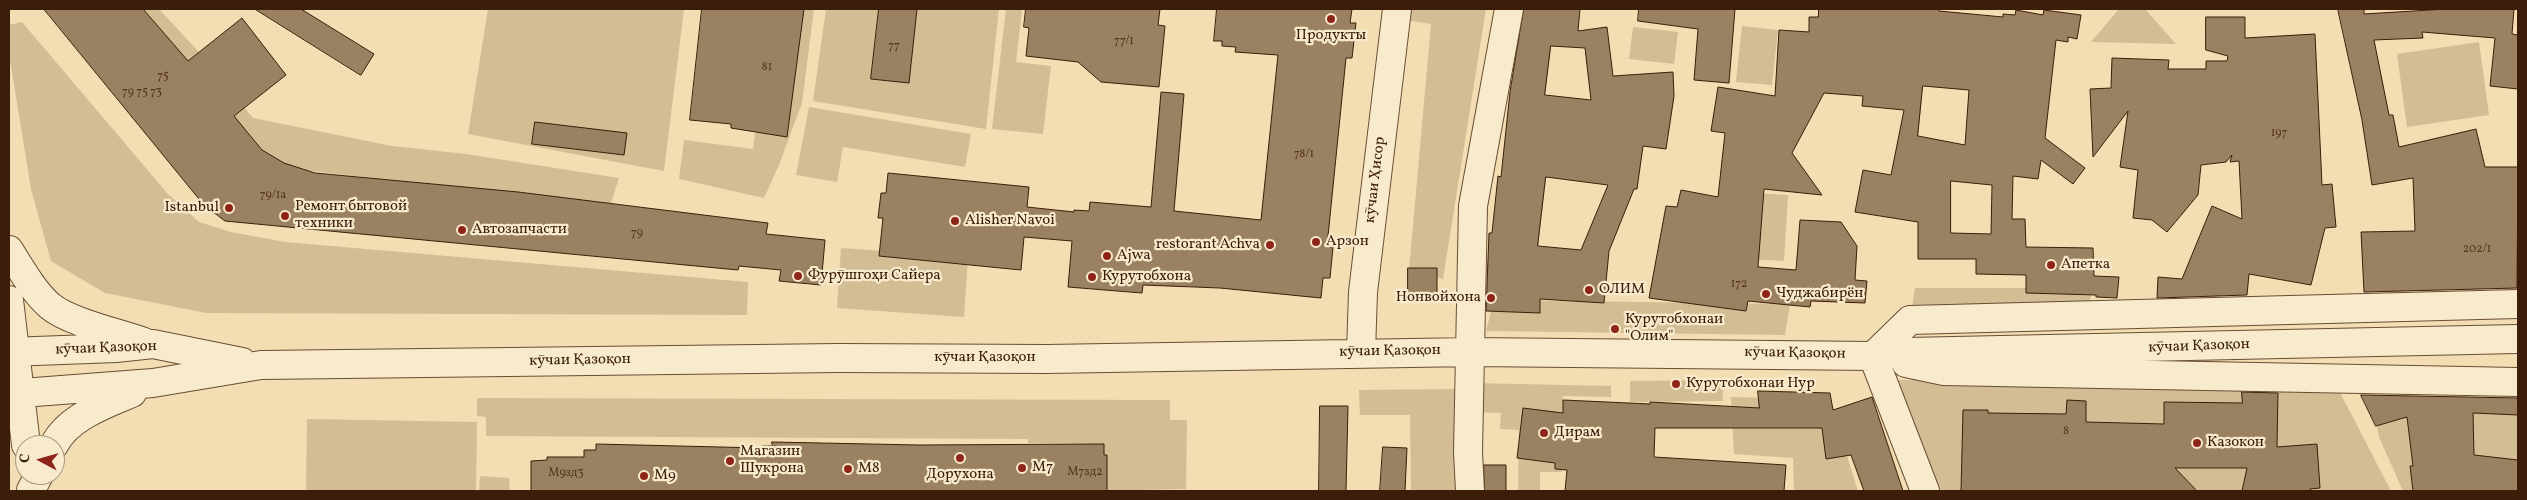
<!DOCTYPE html>
<meta charset="utf-8">
<style>
body{margin:0}
#map{position:relative;width:2527px;height:500px;overflow:hidden;background:#f2deb2;font-family:Vollkorn,serif}
canvas{display:block}
.frame{position:absolute;inset:0;border:10px solid #3b1d09;pointer-events:none}
.north{position:absolute;left:15px;top:435px;width:50px;height:50px;box-sizing:border-box;background:#f7eacd;border:1px solid #ac987f;border-radius:50%;rotate:276deg;font-size:14px;font-weight:700;line-height:20px;text-align:center;color:#3b1d09}
.north::after{content:'';display:block;margin:auto;width:18px;height:22px;background:#8f2418;clip-path:polygon(50% 0,100% 100%,50% 72%,0 100%)}
</style>
<div id="map">
<canvas width="2527" height="500"></canvas>
<div class="frame"></div>
<div class="north">С</div>
</div>
<script>
const c = document.querySelector('canvas').getContext('2d');
c.lineJoin = 'round';
function fill(path, color) {
  c.fillStyle = color;
  c.fill(path, 'evenodd');
}
function trace(path, color, width, dash) {
  c.strokeStyle = color;
  c.lineWidth = width;
  c.lineCap = dash ? 'butt' : 'round';
  c.setLineDash(dash || []);
  c.stroke(path);
}
function drawText(font, color, halo, rows, align = 'center') {
  c.font = font + ' Vollkorn,serif';
  c.lineWidth = 4.5;
  c.setLineDash([]);
  c.textBaseline = 'middle';
  c.strokeStyle = halo;
  c.fillStyle = color;
  for (const [text, x, y, turn = 0] of rows) {
    c.save();
    c.translate(x, y);
    c.rotate((+turn || 0) * Math.PI / 180);
    c.textAlign = isNaN(turn) ? turn : align;
    if (halo) c.strokeText(text, 0, 0);
    c.fillText(text, 0, 0);
    c.restore();
  }
}
const green = new Path2D(`
 M111 9H159L198 51 253 118 392 146 466 154 619 178 610 206 269 166 218 134Z
 M488 9H684L664 171 468 134Z
 M773 9H814L802 103 779 165 764 198 679 179 684 140 753 149Z
 M826 9H999L986 129 813 101Z
 M1006 9H1022L1016 62 1051 66 1043 134 992 129Z
 M1407 9H1486L1443 279 1409 270 1431 24 1406 20Z
 M2119 9H2145L2176 44 2091 42Z
 M22 22 167 193 199 222 231 232 285 242 748 282 747 315 206 313 105 293 51 261 31 189 9 54V25Z
 M1742 26 1778 30 1772 85 1736 82Z
 M1633 27 1678 32 1674 64 1629 59Z
 M2479 42 2489 115 2407 127 2397 54Z
 M809 107 971 134 965 167 843 147 837 182 796 175Z
 M1754 193 1788 195 1784 261 1750 259Z
 M841 248 968 257 964 317 837 308Z
 M1915 288H2092L2086 328 1909 329Z
 M1494 300 1790 304 1785 335 1486 331Z
 M2180 373 2331 375 2391 491H1933L1897 380Z
 M1722 380 1723 401 1630 402V381Z
 M1471 383 1611 386V397L1563 396 1562 472H1540V491H1518L1519 430 1500 429 1501 413 1471 412Z
 M1457 389 1458 491H1411L1410 415H1360L1359 390Z
 M1731 397 1768 398 1822 419 1842 440 1858 491H1794L1793 458 1734 454Z
 M2475 397 2518 404V491H2403L2379 437 2373 402Z
 M477 398 1170 400V420H1187L1186 489 1094 491V444L1028 443V439L486 436V417L477 416Z
 M307 419 477 422 476 491H306Z
 M480 476 509 478 510 491H479Z`);
const building = new Path2D(`
 M44 9H143L188 61 242 18 286 75 234 116 262 150 284 163 315 173 518 192 768 223 766 234 825 240 821 285 779 281 781 270 739 266 738 270 225 221 204 205Z
 M255 9H301L374 54 361 75Z
 M702 9H804L787 137 731 128V124L690 120Z
 M879 9H917L909 83 871 79Z
 M1026 9H1160L1158 25 1165 26 1159 87 1101 82 1078 62 1026 56 1029 28 1024 27Z
 M1217 9H1352L1350 23H1356L1352 58H1346L1327 246 1333 247 1330 278H1323L1321 298 1220 288 1143 285 1142 293 1068 287 1072 241 1024 237 1021 270 879 256 883 218H878L881 193H886L888 173 1029 187 1027 207 1074 212V210L1089 211 1090 202 1151 207 1161 92 1184 94 1174 211 1261 220 1278 55 1235 52 1236 47 1222 46V41H1214Z
 M1524 9H1580L1578 31 1607 27 1613 76 1673 72 1674 96 1666 149 1643 146 1637 189H1634L1609 251 1604 303 1540 299V313L1486 311 1489 233H1492L1498 176 1501 177 1510 92ZM1551 46 1585 48 1591 100 1545 95ZM1546 177 1608 185 1581 250 1538 246Z
 M1639 9H1735L1729 83 1694 80 1698 29 1638 21Z
 M1819 9H1939V11L2003 17V14L2015 15 2016 10 2043 15 2044 10 2081 15 2077 39 2068 37V42L2056 40 2045 138 2085 168 2073 184 2041 160 2038 179 2013 176 2012 219H2025L2026 247 2093 248 2094 276 2119 277 2117 298 2096 297V295L2026 293V275L1976 274V259H1918V222L1855 212 1863 170 1891 175 1904 110 1862 106 1863 96 1824 93 1792 153 1822 195 1764 189 1758 267 1796 270 1800 220 1841 222 1857 246 1855 280 1867 281 1865 303 1811 301 1810 307 1748 301 1746 311 1649 298 1666 206 1677 207 1681 190 1718 197 1725 133 1711 131 1718 87 1775 96 1779 30 1809 32V17H1818ZM1923 86 1969 90 1965 145 1918 136ZM1951 181 1992 185 1991 234 1951 233Z
 M2338 9H2364V14L2446 9H2514L2512 34 2518 35V89L2490 86 2495 38 2422 32 2423 38 2374 40 2389 115H2393L2399 147 2476 129 2485 167H2518L2517 288 2364 292 2361 232 2415 231 2413 178 2372 185 2362 120Z
 M2206 17H2245V38L2315 34 2322 185 2332 184 2336 227 2325 228 2311 285 2249 274 2247 295 2157 298 2158 277 2182 279 2212 206 2242 219 2239 161 2230 162 2232 155 2226 162 2201 165 2198 195 2167 232 2152 220 2133 218 2138 170 2120 167 2128 111 2093 157 2090 89 2111 88 2112 58 2169 60 2168 69H2206V61H2227L2228 56 2206 50Z
 M535 122 627 133 624 155 532 144Z
 M1408 268H1437V295H1408Z
 M1758 391 1830 393 1833 410 1872 397 1903 491H1864L1851 455 1826 459 1822 428H1655L1654 457 1786 465 1784 491H1565L1567 470 1555 469V463L1517 458 1523 408 1563 413V400L1650 404V402L1759 408Z
 M2242 392 2278 393 2277 447 2317 444 2320 488 2310 489 2311 491H2242L2247 468H2175L2197 491H1961L1963 410H1988V413L2066 414 2067 400 2086 401V422L2164 424V402L2242 403Z
 M2361 395 2518 398V415L2473 413 2474 455 2518 460V491H2413L2410 466H2413L2407 417 2376 426Z
 M1320 406H1348L1346 491H1319Z
 M772 442 919 445 1104 444V455H1107V491H531V461L547 460V457H584V450H596V444L762 448V446H772Z
 M1383 447 1407 448 1405 491H1380Z
 M1484 465H1506V491H1485Z`);
const minor = new Path2D(`
 M9 250C21 269 33 291 50 306 69 322 119 333 144 342
 M9 300 26 445
 M9 352 116 348 153 344 242 362
 M1361 352 1363 292 1397 9
 M1873 356 1910 320 2518 304
 M1873 356 1925 491
 M1906 363 1944 371 2518 382
 M9 394 153 383 261 365 838 358 1047 359 1471 352 1873 356 1907 352 2518 339
 M54 445C68 417 106 404 132 393
 M31 490 39 475
 M1470 491 1468 452 1473 206 1509 9`);
const markers = [
 [1331,19,5,"#8f2418"],
 [229,208,5,"#8f2418"],
 [285,216,5,"#8f2418"],
 [955,221,5,"#8f2418"],
 [462,230,5,"#8f2418"],
 [1316,242,5,"#8f2418"],
 [1270,245,5,"#8f2418"],
 [1107,256,5,"#8f2418"],
 [2051,265,5,"#8f2418"],
 [798,276,5,"#8f2418"],
 [1092,277,5,"#8f2418"],
 [1589,290,5,"#8f2418"],
 [1766,294,5,"#8f2418"],
 [1491,298,5,"#8f2418"],
 [1615,329,5,"#8f2418"],
 [1676,384,5,"#8f2418"],
 [1544,433,5,"#8f2418"],
 [2197,443,5,"#8f2418"],
 [960,458,5,"#8f2418"],
 [730,461,5,"#8f2418"],
 [1022,468,5,"#8f2418"],
 [848,469,5,"#8f2418"],
 [644,476,5,"#8f2418"]
];
const numberNames = [
 ["77/1",1124,42],
 ["77",894,47],
 ["81",767,68],
 ["75",163,77],
 ["79 75 73",142,93],
 ["197",2279,134],
 ["78/1",1304,155],
 ["79/1а",273,196],
 ["79",637,234],
 ["202/1",2477,250],
 ["172",1739,285],
 ["8",2066,432],
 ["М7зд2",1085,473],
 ["М9зд3",566,474]
];
const poiNames = [
 ["Продукты",1331,36,"center"],
 ["Ремонт бытовой",295,207],
 ["техники",295,224],
 ["Istanbul",219,208,"right"],
 ["Alisher Navoi",965,221],
 ["Автозапчасти",472,230],
 ["Арзон",1326,242],
 ["restorant Achva",1260,245,"right"],
 ["Ajwa",1117,256],
 ["Апетка",2061,265],
 ["Фурӯшгоҳи Сайера",808,276],
 ["Курутобхона",1102,277],
 ["ОЛИМ",1599,290],
 ["Чуджабирён",1776,294],
 ["Нонвойхона",1481,298,"right"],
 ["Курутобхонаи",1625,320],
 ["\"Олим\"",1625,337],
 ["Курутобхонаи Нур",1686,384],
 ["Дирам",1554,433],
 ["Казокон",2207,443],
 ["Магазин",740,452],
 ["Шукрона",740,469],
 ["М7",1032,468],
 ["М8",858,469],
 ["Дорухона",960,475,"center"],
 ["М9",654,476]
];
const streetNames = [
 ["кӯчаи Ҳисор",1376,180,-83],
 ["кӯчаи Қазоқон",2199,347,-2],
 ["кӯчаи Қазоқон",106,349,-2],
 ["кӯчаи Қазоқон",1390,352,-1],
 ["кӯчаи Қазоқон",1795,354,1],
 ["кӯчаи Қазоқон",985,358],
 ["кӯчаи Қазоқон",580,361,-1]
];
fill(green, '#d3bd95');
fill(building, '#9a8161');
trace(building, '#3b1d09', 1);
trace(minor, '#694d33', 30);
trace(minor, '#f7eacd', 28);
for (const [x, y, r, color] of markers) {
  const dot = new Path2D();
  dot.arc(x, y, r, 0, 2 * Math.PI);
  c.fillStyle = color;
  c.fill(dot);
  trace(dot, '#f7eacd', 2);
}
drawText('12px', '#53361f', null, numberNames);
drawText('15px', '#3b1d09', '#f7eacd', poiNames, 'left');
drawText('15px', '#3b1d09', '#f7eacd', streetNames);
</script>
